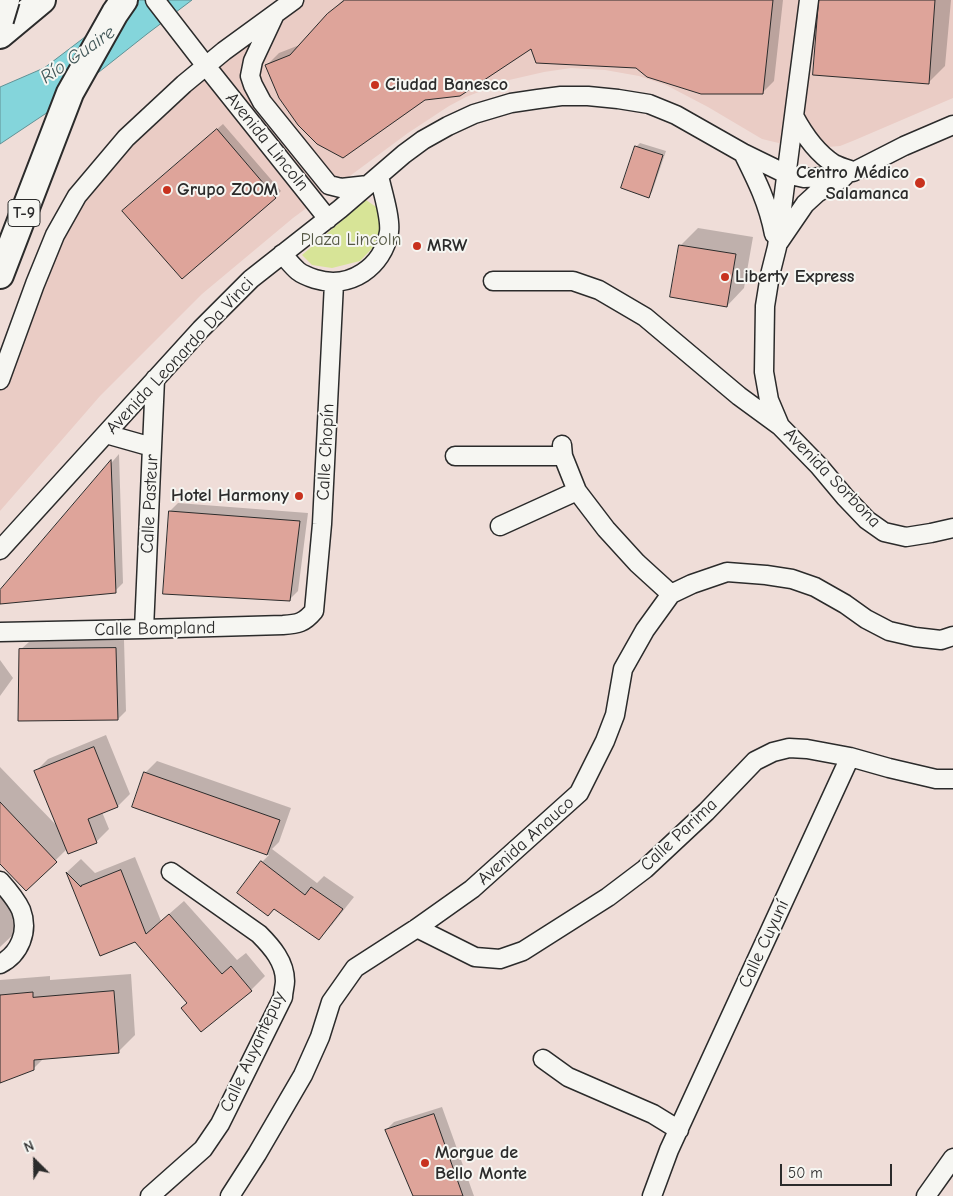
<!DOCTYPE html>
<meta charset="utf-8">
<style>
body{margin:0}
#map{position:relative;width:953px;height:1196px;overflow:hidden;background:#efddd8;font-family:"Comic Neue",sans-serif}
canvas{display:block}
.north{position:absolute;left:10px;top:1136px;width:50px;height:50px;-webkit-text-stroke:4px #f6f6f2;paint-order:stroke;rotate:337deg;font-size:14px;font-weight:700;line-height:20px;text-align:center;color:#2b2b2b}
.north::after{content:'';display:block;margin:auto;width:18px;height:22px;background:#2b2b2b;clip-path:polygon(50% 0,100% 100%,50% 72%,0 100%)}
.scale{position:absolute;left:780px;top:1164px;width:112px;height:22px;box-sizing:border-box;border:2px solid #2b2b2b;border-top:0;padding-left:6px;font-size:15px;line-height:18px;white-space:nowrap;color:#2b2b2b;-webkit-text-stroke:4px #f6f6f2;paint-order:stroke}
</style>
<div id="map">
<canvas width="953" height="1196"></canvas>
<div class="north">N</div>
<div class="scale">50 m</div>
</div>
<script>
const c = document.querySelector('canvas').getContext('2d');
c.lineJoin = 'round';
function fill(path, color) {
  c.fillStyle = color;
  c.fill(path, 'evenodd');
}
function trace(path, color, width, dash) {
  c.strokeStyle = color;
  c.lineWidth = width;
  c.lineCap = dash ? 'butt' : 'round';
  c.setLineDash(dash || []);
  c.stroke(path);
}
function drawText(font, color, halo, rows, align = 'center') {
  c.font = font + ' "Comic Neue",sans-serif';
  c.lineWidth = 4;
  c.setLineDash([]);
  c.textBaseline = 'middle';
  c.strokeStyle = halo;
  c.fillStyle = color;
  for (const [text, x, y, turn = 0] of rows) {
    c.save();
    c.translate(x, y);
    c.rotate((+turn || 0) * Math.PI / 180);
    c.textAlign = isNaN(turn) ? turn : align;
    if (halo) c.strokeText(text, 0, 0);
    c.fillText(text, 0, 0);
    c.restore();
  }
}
const built = new Path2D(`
 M303 0H953V98L855 140 840 146 827 147 787 145 762 139 708 107 666 85 639 76 605 70 571 68 544 72 509 80 466 97 449 106 408 133 293 218 202 294 100 396 0 511V383L56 232 154 116Z`);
const green = new Path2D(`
 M366 200 382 211 380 240 360 261 332 268 312 265 302 255Z`);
const water = new Path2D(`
 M134 0H192L147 34 51 110 0 144V87L44 68Z`);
const shadow = new Path2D(`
 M343 0H783L774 81 762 93 531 47 267 65 279 53 302 44 328 15Z
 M821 0H951L945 66 928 83Z
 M223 124 281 191 275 197 130 205Z
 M640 143 666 151 652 192 649 196 636 147Z
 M698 228 753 237 744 288 727 306 672 296 681 245Z
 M119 454 123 583 115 591 0 602V592Z
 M178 503 308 513 298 591 290 599 170 511Z
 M124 640 126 711 118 719 20 650 29 642Z
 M0 660 13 678 0 696Z
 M106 735 130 794 118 806 102 812 109 829 96 842 69 853 67 849 26 889 0 863V767L59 828 36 771 48 759Z
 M157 761 291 808 279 842 272 849 317 883 324 876 354 897 331 926 319 939 262 862 269 855 133 807 145 773Z
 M135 857 161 921 184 901 237 960 246 953 265 976 251 990 188 1002 136 940 101 954 67 872 81 859 95 873Z
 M0 873 24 897 18 930 0 947Z
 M131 974 135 1035 118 1052 44 1058 33 1069 0 1082V980L50 976V980Z
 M442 1107 474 1196H414L386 1130 394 1122Z`);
const building = new Path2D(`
 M345 0H773L763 94H701L647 77 636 68 536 63 531 49 460 96 425 100 343 158 317 144 298 125 279 98 265 65 290 55 327 14Z
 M819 0H935L929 84 813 75Z
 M217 129 276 198 182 279 122 211Z
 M635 146 663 155 649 198 621 188Z
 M679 245 736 254 727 307 670 297Z
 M111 460 116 593 0 604V590Z
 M169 511 300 521 290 601 163 594Z
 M116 648 118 720 18 721 19 649Z
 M94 747 118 807 88 819 97 843 68 854 34 771Z
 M144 772 280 820 267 855 132 807Z
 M0 802 57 862 26 891 0 864Z
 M261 861 305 895 311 887 343 909 319 940 274 909 268 916 237 893Z
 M121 870 146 934 169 914 222 974 231 966 252 991 201 1032 181 1008 187 1003 135 942 100 956 66 872 81 887V886Z
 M114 991 119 1053 34 1060V1070L0 1083V995L33 992V997Z
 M434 1114 463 1196H413L385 1130Z`);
const minor = new Path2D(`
 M155 0 206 66 328 219
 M809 0 777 247 770 275 765 306 764 372 769 400 780 426 819 466 845 497 867 520 884 532 906 537 931 533 953 528
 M275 14 253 61 250 76 253 85 262 102 329 185 341 188 368 185
 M794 116C803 133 817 153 834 164 840 167 847 169 853 171
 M743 153C757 181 768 203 774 234
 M779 242 805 204 817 193 844 177
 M282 254C287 259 292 266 298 271 303 275 309 277 315 279 350 290 383 267 389 232 391 218 382 190 379 176
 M493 281H573L599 290 645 317 739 396 780 426
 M0 380 35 284 55 235 77 196 126 138 184 84 224 51 294 0
 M106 434 152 447
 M562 445 563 456 577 491 606 529 637 563 671 594
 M455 456H563
 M500 526 577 491
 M0 550 201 329 251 279 340 209 404 154 423 140 448 126 474 114 511 103 538 99 561 96H588L618 99 649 104 676 115 743 153 786 174 804 178 824 177 853 172 904 146 953 125
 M144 629 155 379
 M0 632 144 629 283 625C298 624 304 623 314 611L322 524 334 283
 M0 881C8 890 16 899 21 910 29 931 20 954 0 964
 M417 928 475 957 500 959 523 951 608 897 645 869 706 812 755 761 773 752 789 748 807 749 850 757 889 768 936 779H953
 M543 1059 568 1077 653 1114 679 1130
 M150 1196 203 1149 220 1124 283 997C283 992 285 986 285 981 285 962 272 947 259 934L171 872
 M230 1196 257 1154 303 1075 320 1037 331 1002 355 968 417 928 472 889 579 793 605 741 615 715 623 669 645 630 671 594 692 584 727 572 766 575 792 579 815 587 845 604 866 619 889 631 915 637 941 640 953 636
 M652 1196 669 1150 850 757
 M926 1196 953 1158`);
const highway = new Path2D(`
 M0 35 42 0
 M0 275 70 93 115 13 124 0`);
const highwayBridge = new Path2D(`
 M0 20 6 0`);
const markers = [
 [375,85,5,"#c8321e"],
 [920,183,6,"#c8321e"],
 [167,190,5,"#c8321e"],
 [417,246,5,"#c8321e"],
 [725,277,5,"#c8321e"],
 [299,496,5,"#c8321e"],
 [425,1163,5,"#c8321e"]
];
const shields = [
 [24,213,32]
];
const shieldNames = [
 ["T-9",24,213]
];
const poiNames = [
 ["Ciudad Banesco",385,85],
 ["Centro Médico",909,173,"right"],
 ["Salamanca",909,194,"right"],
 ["Grupo ZOOM",177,190],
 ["MRW",427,246],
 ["Liberty Express",735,277],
 ["Hotel Harmony",289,496,"right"],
 ["Morgue de",435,1153],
 ["Bello Monte",435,1174]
];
const streetNames = [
 ["Avenida Lincoln",267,142,51],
 ["Avenida Leonardo Da Vinci",180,356,-47],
 ["Calle Chopín",326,452,-87],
 ["Avenida Sorbona",832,478,46],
 ["Calle Pasteur",150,504,-87],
 ["Calle Bompland",155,629,-1],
 ["Calle Parima",679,835,-43],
 ["Avenida Anauco",526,841,-42],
 ["Calle Cuyuní",764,944,-65],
 ["Calle Auyantepuy",253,1052,-65]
];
const parkNames = [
 ["Plaza Lincoln",351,240]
];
const waterNames = [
 ["Río Guaire",78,55,-35]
];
fill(built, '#eaccc5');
fill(green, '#d7e497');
fill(water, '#84d5db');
trace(water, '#609195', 1);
fill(shadow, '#0003');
fill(building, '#dea49a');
trace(building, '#2b2b2b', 1);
trace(minor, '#2b2b2b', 21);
trace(highway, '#2b2b2b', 30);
trace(minor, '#f6f6f2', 18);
trace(highway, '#f6f6f2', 26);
trace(highwayBridge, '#2b2b2b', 30, []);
trace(highwayBridge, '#f6f6f2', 26);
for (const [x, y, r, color] of markers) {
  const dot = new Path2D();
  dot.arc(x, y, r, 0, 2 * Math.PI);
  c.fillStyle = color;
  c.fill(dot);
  trace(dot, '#f6f6f2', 2);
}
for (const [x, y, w] of shields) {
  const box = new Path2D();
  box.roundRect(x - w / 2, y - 13.5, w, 27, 4);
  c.fillStyle = '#f6f6f2';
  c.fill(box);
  trace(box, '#2b2b2b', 1);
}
drawText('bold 16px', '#2b2b2b', null, shieldNames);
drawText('bold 18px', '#2b2b2b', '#f6f6f2', poiNames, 'left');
drawText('18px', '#2b2b2b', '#f6f6f2', streetNames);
drawText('18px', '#565946', '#f6f6f2', parkNames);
drawText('italic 19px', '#415657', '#f6f6f2', waterNames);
</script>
